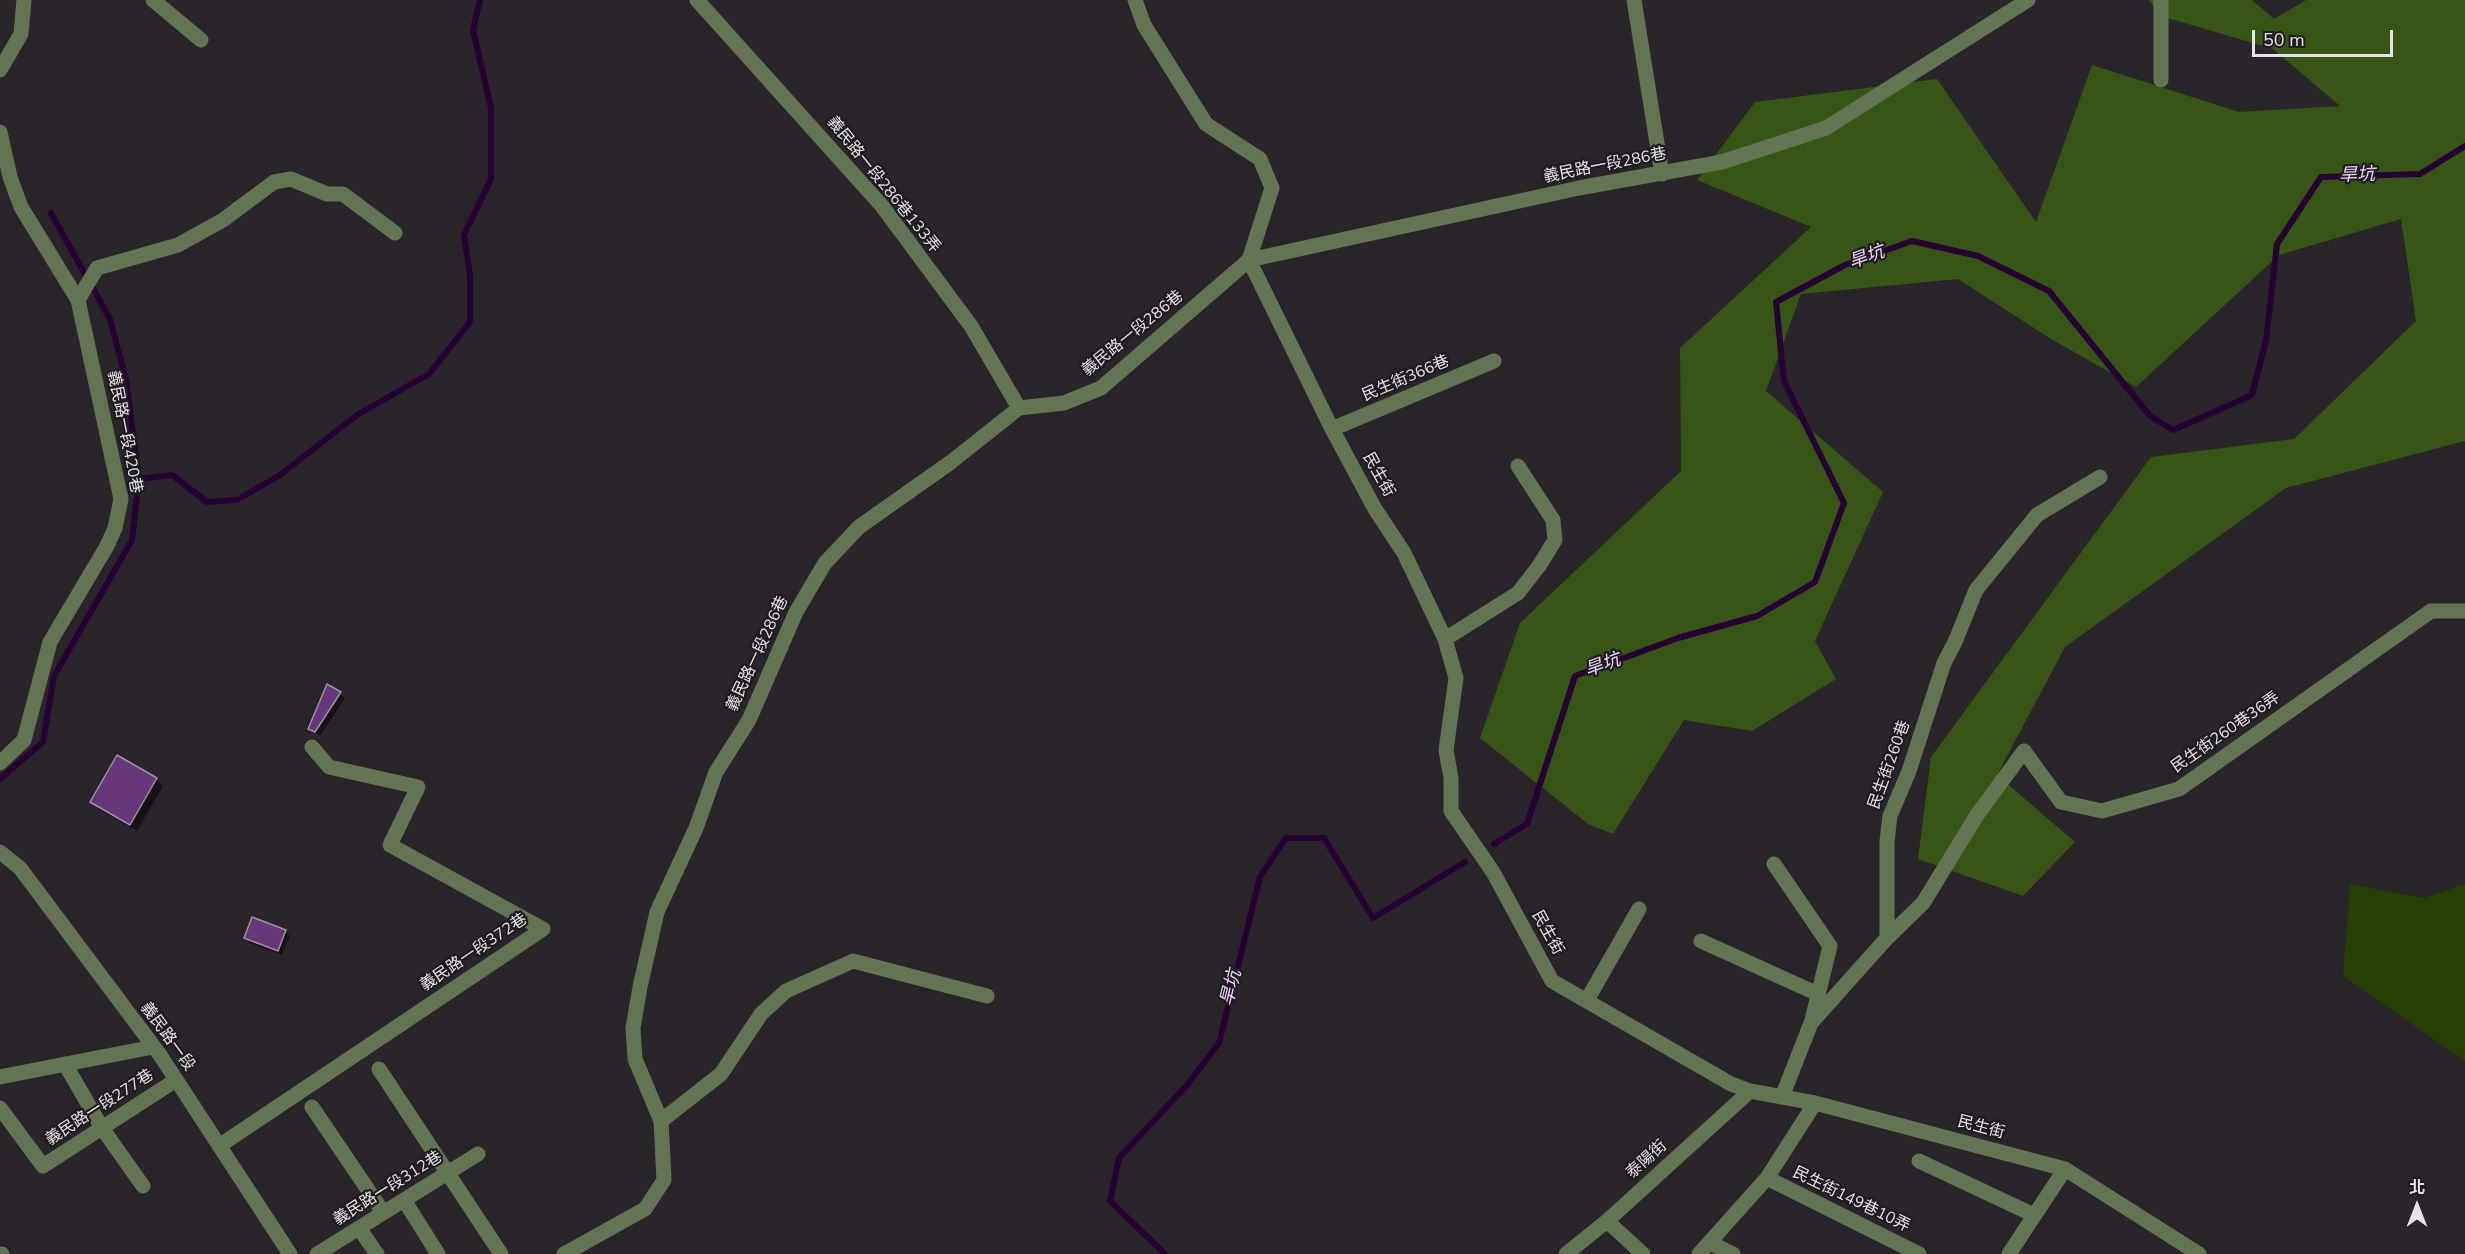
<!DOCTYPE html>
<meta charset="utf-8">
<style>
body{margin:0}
#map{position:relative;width:2465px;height:1254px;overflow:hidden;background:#29252b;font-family:"Nunito Sans","Noto Sans TC",sans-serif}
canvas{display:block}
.north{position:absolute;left:2387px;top:1176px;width:60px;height:60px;-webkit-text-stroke:4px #1f1b21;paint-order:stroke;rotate:0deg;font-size:16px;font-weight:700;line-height:24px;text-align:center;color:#e5e3e7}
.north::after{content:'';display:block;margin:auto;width:21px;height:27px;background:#e5e3e7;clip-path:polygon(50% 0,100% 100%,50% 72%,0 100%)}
.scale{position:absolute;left:2252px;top:30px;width:141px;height:27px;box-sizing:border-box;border:3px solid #e5e3e7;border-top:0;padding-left:8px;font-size:18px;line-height:21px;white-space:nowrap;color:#e5e3e7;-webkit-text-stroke:4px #1f1b21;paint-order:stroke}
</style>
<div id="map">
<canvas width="2465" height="1254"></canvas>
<div class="north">北</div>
<div class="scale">50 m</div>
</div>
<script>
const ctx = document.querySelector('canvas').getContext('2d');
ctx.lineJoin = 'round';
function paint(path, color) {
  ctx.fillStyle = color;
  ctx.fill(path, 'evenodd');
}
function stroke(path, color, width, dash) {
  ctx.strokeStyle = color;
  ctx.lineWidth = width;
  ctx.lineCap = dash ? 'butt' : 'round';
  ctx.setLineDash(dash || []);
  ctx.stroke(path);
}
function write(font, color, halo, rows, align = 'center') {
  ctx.font = font + ' "Nunito Sans","Noto Sans TC",sans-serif';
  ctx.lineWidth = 4.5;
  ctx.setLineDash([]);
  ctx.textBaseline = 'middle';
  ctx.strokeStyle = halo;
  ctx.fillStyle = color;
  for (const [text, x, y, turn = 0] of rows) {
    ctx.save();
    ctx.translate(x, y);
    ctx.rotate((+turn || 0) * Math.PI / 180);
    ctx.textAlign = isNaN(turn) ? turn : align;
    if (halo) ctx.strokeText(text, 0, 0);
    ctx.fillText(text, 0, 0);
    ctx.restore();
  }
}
const green = new Path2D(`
 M2350 884 2424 898 2465 884V1061L2343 976Z`);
const forest = new Path2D(`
 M2149 0H2252L2274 19 2306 0H2465V441L2286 488 2065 647 1997 775 2075 842 2023 896 1918 859 1931 757 2151 457 2294 439 2416 321 2401 219 2279 255 2136 387 2051 339 1958 279 1801 294 1766 391 1883 492 1815 641 1836 679 1752 731 1684 720 1613 834 1588 824 1480 738 1520 623 1681 471 1680 348 1811 227 1697 180 1755 102 1937 79 2036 222 2092 65 2239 112 2340 106 2273 49 2161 16Z`);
const shadow = new Path2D(`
 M328 686 345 698 320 736 310 728Z
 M156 779 163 786 137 831 99 809 92 802Z
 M285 931 290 936 282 955 250 943 246 938Z`);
const stream = new Path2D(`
 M51 213 110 319 126 380 139 479
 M0 779 43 742 54 676 132 540 139 479 172 475 207 502 237 500 280 475 357 415 429 374 470 322V275L464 235 491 179V108L473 30 480 0
 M1494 844 1527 824 1575 676 1678 638 1757 616 1815 582 1844 503 1784 381 1776 302 1845 265 1912 241 1978 256 2049 291 2150 416 2173 430 2252 395 2266 340 2277 244 2321 177 2420 174 2465 146
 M1165 1254 1110 1201 1119 1158 1187 1085 1219 1043 1260 877 1286 838H1324L1373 918 1465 862`);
const building = new Path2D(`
 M327 684 341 692 315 732 308 729Z
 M117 755 157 778 130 825 90 802Z
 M252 917 286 930 278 951 244 938Z`);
const minor = new Path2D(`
 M153 0 201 40
 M697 0 882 206 971 326 1019 408
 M1135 0 1144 25 1206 124 1260 159 1272 188 1249 260 1332 429 1375 509 1404 553 1445 639 1456 678 1446 750 1451 778V811L1493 872 1552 981 1731 1084 1750 1091 1815 1103 2065 1169 2199 1254
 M1634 0 1662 174
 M2161 0V80
 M0 70 21 34 24 0
 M0 132 10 177 21 207 78 300 121 499 115 528 107 546 50 642 24 740 0 763
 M78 300 97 268 178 245 223 220 274 182 291 179 327 194H343L395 233
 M1332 429 1494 361
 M1445 639 1518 593 1539 566 1555 540 1553 520 1518 466
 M0 852 20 868 160 1055 290 1254
 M1774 864 1830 946 1812 1020
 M1887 938 1923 903 1977 815 2024 751 2061 802 2102 811 2179 789 2431 611H2465
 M1701 941 1818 994
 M1587 1000 1639 909
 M65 1064 102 1128 143 1186
 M379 1069 501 1254
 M0 1077 153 1047
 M1782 1097 1811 1023 1887 938V841L1890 816 1909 771 1944 663 1955 642 1976 590 2037 515 2100 477
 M312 1107 383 1212
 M0 1108 43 1166 176 1080
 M661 1121 721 1074 761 1014 786 991 853 961 987 996
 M219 1146 543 929 390 845 418 787 329 767 312 747
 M1919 1161 2034 1215
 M1767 1178 1919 1254
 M404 1200 438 1254
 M1607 1221 1643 1254
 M359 1228 377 1254
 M1710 1243 1733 1254
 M0 1254H2
 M317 1254 478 1154
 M564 1254 645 1209 664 1180 661 1121 635 1059 633 1028 640 987 657 912 696 828 716 772 749 720 796 612 825 563 859 527 951 462 1019 408 1064 403 1101 388 1249 260 1579 188 1722 162 1826 128 2028 0
 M1566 1254 1607 1221 1750 1091
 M1699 1254 1767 1178 1815 1103
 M2009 1254 2065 1169`);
const streetNames = [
 ["義民路一段286巷",1605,166,-11],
 ["義民路一段286巷133弄",883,185,51],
 ["義民路一段286巷",1133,334,-39],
 ["民生街366巷",1406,379,-23],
 ["義民路一段420巷",124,432,79],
 ["民生街",1378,475,61],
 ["義民路一段286巷",758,654,-65],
 ["民生街260巷36弄",2226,733,-35],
 ["民生街260巷",1890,765,-70],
 ["民生街",1547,933,61],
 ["義民路一段372巷",474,953,-34],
 ["義民路一段",167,1037,54],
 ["義民路一段277巷",100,1108,-33],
 ["民生街",1981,1128,15],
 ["泰陽街",1647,1160,-42],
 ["義民路一段312巷",388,1189,-32],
 ["民生街149巷10弄",1851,1200,26]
];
const waterNames = [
 ["旱坑",2357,176,-2],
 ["旱坑",1867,258,-20],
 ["旱坑",1603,666,-20],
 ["旱坑",1232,988,-76]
];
paint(green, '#254000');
paint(forest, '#375514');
paint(shadow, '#0007');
stroke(stream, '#270235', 6);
paint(building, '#67367d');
stroke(building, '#99949c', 1.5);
stroke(minor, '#627452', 15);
write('16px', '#e5e3e7', '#1f1b21', streetNames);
write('italic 18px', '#edd3fb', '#1f1b21', waterNames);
</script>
